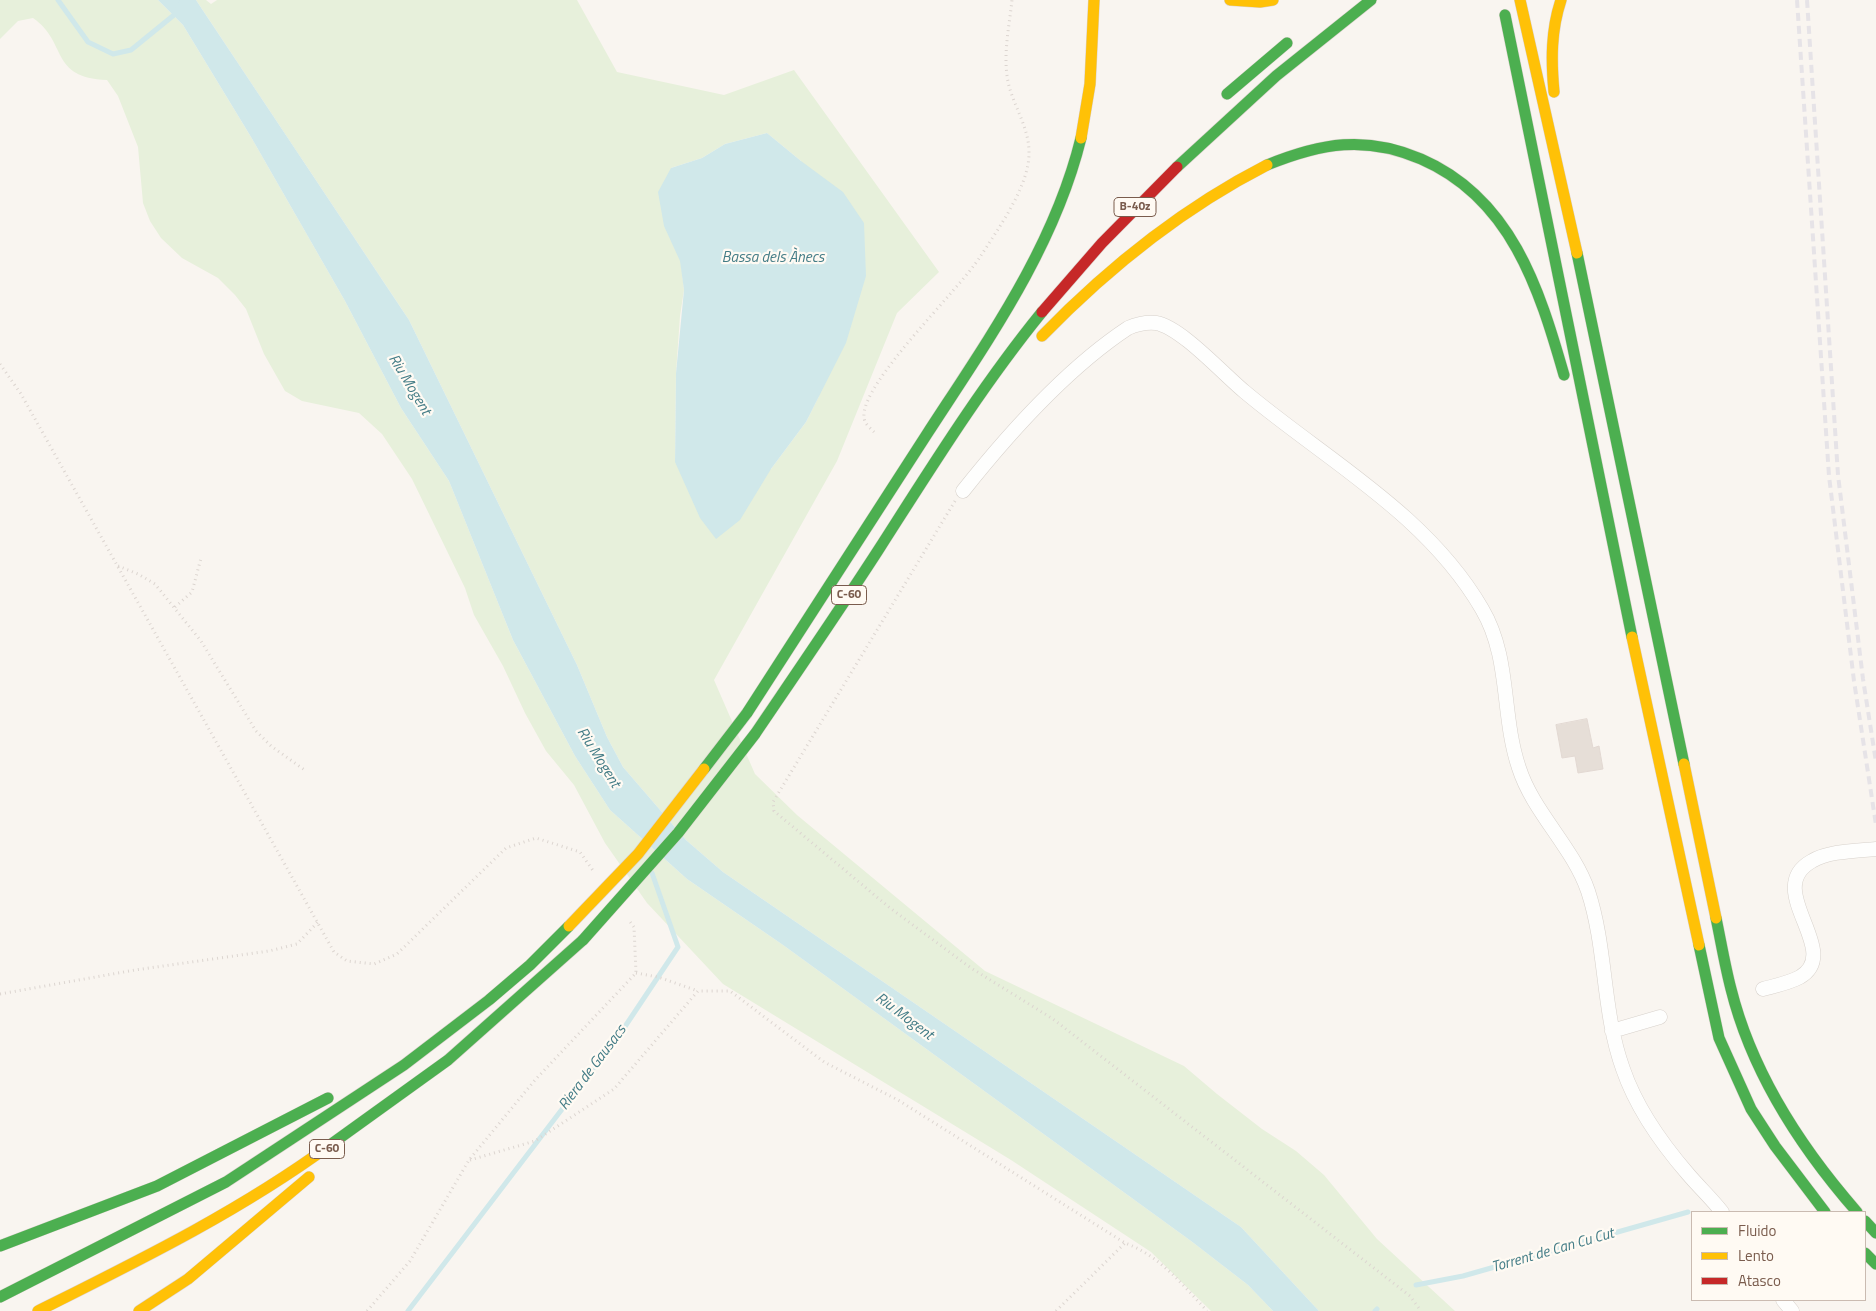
<!DOCTYPE html>
<meta charset="utf-8">
<style>
body{margin:0}
#map{position:relative;width:1876px;height:1311px;overflow:hidden;background:#f9f5f0;font-family:"Titillium Web",sans-serif}
canvas{display:block}
.legend{position:absolute;left:1691px;top:1211px;width:175px;height:90px;box-sizing:border-box;background:#fffaf3;border:1px solid #cabbb1;margin:0;padding:6px 9px;list-style:none;font-size:15px;color:#7a5c4d}
.legend li{display:flex;align-items:center;gap:10px;height:25px}
.legend b{width:25px;border:1px solid #cabbb1}
</style>
<div id="map">
<canvas width="1876" height="1311"></canvas>
<ul class="legend">
<li><b style="height:6px;background:#4caf50"></b>Fluido</li>
<li><b style="height:6px;background:#ffc107"></b>Lento</li>
<li><b style="height:6px;background:#c62828"></b>Atasco</li>
</ul>
</div>
<script>
const ctx = document.querySelector('canvas').getContext('2d');
ctx.lineJoin = 'round';
function paint(path, color) {
  ctx.fillStyle = color;
  ctx.fill(path, 'evenodd');
}
function stroke(path, color, width, dash) {
  ctx.strokeStyle = color;
  ctx.lineWidth = width;
  ctx.lineCap = dash ? 'butt' : 'round';
  ctx.setLineDash(dash || []);
  ctx.stroke(path);
}
function write(font, color, halo, rows, align = 'center') {
  ctx.font = font + ' "Titillium Web",sans-serif';
  ctx.lineWidth = 4.5;
  ctx.setLineDash([]);
  ctx.textBaseline = 'middle';
  ctx.strokeStyle = halo;
  ctx.fillStyle = color;
  for (const [text, x, y, turn = 0] of rows) {
    ctx.save();
    ctx.translate(x, y);
    ctx.rotate((+turn || 0) * Math.PI / 180);
    ctx.textAlign = isNaN(turn) ? turn : align;
    if (halo) ctx.strokeText(text, 0, 0);
    ctx.fillText(text, 0, 0);
    ctx.restore();
  }
}
const green = new Path2D(`
 M0 0H158L183 25 251 137 345 301 401 408 449 481 513 640 575 756 610 810 687 879 783 945 1191 1241 1248 1285 1273 1311H1211L1151 1252 1011 1160 723 984 647 903 605 843 574 785 546 751 525 713 503 666 474 615 465 588 412 479 382 434 359 413 302 401 285 391 264 354 246 309 235 295 218 278 182 258 161 238 150 221 143 203 138 147 118 96 107 80C49 78 68 42 33 18L18 21 0 39Z
 M196 0H206L211 4 217 0H577L617 72 724 95 794 70 939 272 897 313 837 461 714 680 755 774 797 815 985 971 1184 1066 1217 1094 1262 1129 1296 1151 1324 1175 1377 1239 1455 1311H1319L1241 1227 723 872 686 840 623 767 607 737 577 665 409 320ZM767 133 801 161 819 396 806 422 771 469 675 462 676 373 680 316 684 290 671 168 702 158 725 144Z`);
const water = new Path2D(`
 M158 0H196L409 320 577 665 607 737 623 767 686 840 723 872 1241 1227 1319 1311H1273L1248 1285 1191 1241 783 945 687 879 610 810 575 756 513 640 449 481 401 408 345 301 251 137 183 25Z
 M767 133 801 161 843 192 864 223 866 276 846 343 806 422 771 469 740 520 716 539 700 518 675 462 676 373 684 290 680 261 664 226 658 192 671 168 702 158 725 144Z`);
const stream = new Path2D(`
 M58 0 88 42 113 54 131 50 174 15 183 0
 M1416 1285 1463 1276 1688 1212
 M408 1311 624 1028 678 947 652 873
 M1375 1311 1377 1309`);
const building = new Path2D(`
 M1587 719 1593 748 1599 746 1603 769 1578 773 1575 756 1562 758 1556 725Z`);
const path = new Path2D(`
 M0 364 21 394 334 952 347 961 374 964 397 954 506 848 536 838 580 852 594 872
 M874 432C870 428 864 423 864 417 861 383 959 290 980 257 998 229 1030 185 1029 152 1029 129 1015 108 1009 86 1002 58 1009 29 1012 0
 M955 501 773 802 774 811 890 908 971 968 1053 1019 1410 1296 1421 1311
 M118 566 138 574 155 584 201 641 256 731 271 746 306 771
 M175 607 192 592 201 558
 M636 973 658 977 698 991
 M0 994 135 970 269 951 297 944 318 922
 M470 1160 535 1141 614 1089 698 991H730L824 1062 898 1100 1125 1243C1160 1256 1182 1284 1207 1311
 M367 1311 410 1261 469 1160 535 1080 636 973 634 927 628 919
 M1056 1311 1125 1243`);
const street = new Path2D(`
 M963 491C1009 433 1066 369 1128 328 1137 324 1146 322 1156 323 1181 327 1224 375 1245 392 1326 460 1427 514 1482 609 1511 658 1501 715 1519 768 1533 812 1573 847 1588 891 1607 949 1602 1011 1623 1069 1636 1107 1662 1144 1688 1174 1699 1187 1712 1199 1722 1212
 M1763 989C1774 986 1789 983 1800 977 1844 951 1761 889 1812 861 1829 851 1856 851 1876 849
 M1612 1031 1660 1017
 M1783 1300 1792 1311`);
const fast = new Path2D(`
 M1505 15 1632 637
 M1227 94 1287 43
 M1267 165C1321 143 1366 135 1421 159 1511 198 1539 288 1564 375
 M1177 167 1276 76 1371 0
 M1577 253 1684 764
 M747 713C807 620 867 527 927 434 988 340 1054 248 1081 138
 M755 734C797 672 839 611 879 549 931 468 981 387 1042 312
 M1716 918C1721 942 1725 966 1731 989 1752 1073 1801 1148 1857 1212
 M1699 945 1719 1038 1751 1109 1775 1146 1825 1212
 M330 1145 448 1060 583 940
 M1865 1221 1876 1233
 M0 1246 157 1186 328 1098
 M1865 1253 1876 1264
 M0 1297 226 1182 404 1065 489 1000 530 965 569 926`);
const slow = new Path2D(`
 M1230 0 1260 2 1273 0
 M1520 0 1577 253
 M1554 92C1551 60 1551 30 1561 0
 M1081 138 1090 84 1094 0
 M1042 336C1109 267 1181 209 1267 165
 M1632 637 1699 945
 M1684 764 1716 918
 M38 1311C138 1261 240 1211 330 1145
 M139 1311 188 1279 309 1177`);
const jam = new Path2D(`
 M1042 312 1102 243 1177 167`);
const rail = new Path2D(`
 M1797 0 1829 476 1854 681 1876 825
 M1807 0 1838 475 1863 679 1876 762`);
const fastBridge = new Path2D(`
 M704 769 747 713
 M583 940 678 833 755 734`);
const slowBridge = new Path2D(`
 M569 926 638 854 704 769`);
const shields = [
 [1135,207,42],
 [849,595,35],
 [327,1149,35]
];
const shieldNames = [
 ["B-40z",1135,207],
 ["C-60",849,595],
 ["C-60",327,1149]
];
const waterNames = [
 ["Bassa dels Ànecs",773,258],
 ["Riu Mogent",409,385,59],
 ["Riu Mogent",598,758,58],
 ["Riu Mogent",904,1017,37],
 ["Riera de Gausacs",593,1068,-53],
 ["Torrent de Can Cu Cut",1553,1251,-16]
];
paint(green, '#e7f0db');
paint(water, '#d0e8ea');
stroke(stream, '#d0e8ea', 5);
paint(building, '#e6ded7');
stroke(building, '#e2d8d2', 1);
stroke(street, '#d7d1cb', 15);
stroke(fast, '#dad1cc', 12);
stroke(slow, '#dad1cc', 12);
stroke(jam, '#dad1cc', 12);
stroke(path, '#dcd5d0', 3, [1, 4]);
stroke(street, '#fefefd', 14);
stroke(fast, '#4caf50', 11);
stroke(slow, '#ffc107', 11);
stroke(jam, '#c62828', 11);
stroke(rail, '#e6e3e7', 4, [8, 5]);
stroke(fastBridge, '#dad1cc', 12, []);
stroke(slowBridge, '#dad1cc', 12, []);
stroke(fastBridge, '#4caf50', 11);
stroke(slowBridge, '#ffc107', 11);
for (const [x, y, w] of shields) {
  const box = new Path2D();
  box.roundRect(x - w / 2, y - 9.5, w, 19, 4);
  ctx.fillStyle = '#fffaf3';
  ctx.fill(box);
  stroke(box, '#7a5c4d', 1);
}
write('bold 12px', '#7a5c4d', null, shieldNames);
write('italic 15px', '#437c86', '#fffaf3', waterNames);
</script>
